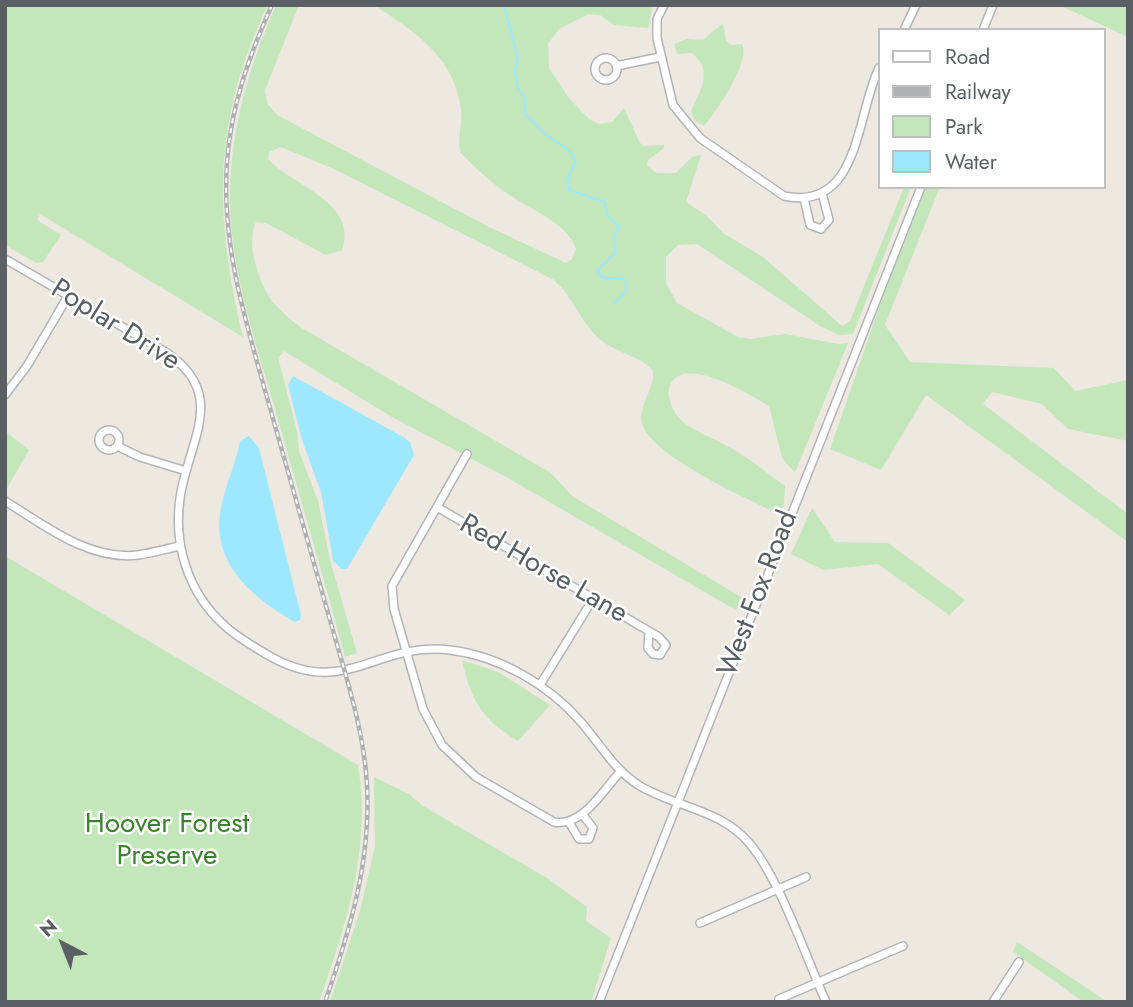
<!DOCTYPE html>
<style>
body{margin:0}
#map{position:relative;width:1133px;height:1007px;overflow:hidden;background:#ede8e0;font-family:Jost,sans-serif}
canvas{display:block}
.frame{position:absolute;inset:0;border:7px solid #595f62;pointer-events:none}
.legend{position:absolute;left:878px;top:28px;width:228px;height:161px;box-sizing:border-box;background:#fff;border:2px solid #bdbfc0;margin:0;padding:9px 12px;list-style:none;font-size:21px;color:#595f62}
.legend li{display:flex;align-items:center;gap:14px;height:35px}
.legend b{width:35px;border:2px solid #bdbfc0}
.north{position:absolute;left:28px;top:909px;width:70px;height:70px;-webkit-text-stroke:5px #fff;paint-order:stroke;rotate:318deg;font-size:19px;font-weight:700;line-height:28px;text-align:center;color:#595f62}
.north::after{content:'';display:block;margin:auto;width:24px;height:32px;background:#595f62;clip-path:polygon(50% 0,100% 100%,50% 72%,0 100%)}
</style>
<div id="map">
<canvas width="1133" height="1007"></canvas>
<div class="frame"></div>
<ul class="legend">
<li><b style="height:9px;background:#fff"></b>Road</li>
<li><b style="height:9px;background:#b0b1b2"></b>Railway</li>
<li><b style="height:19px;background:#c4e6bb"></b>Park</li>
<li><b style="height:19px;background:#9ee8ff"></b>Water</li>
</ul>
<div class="north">N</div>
</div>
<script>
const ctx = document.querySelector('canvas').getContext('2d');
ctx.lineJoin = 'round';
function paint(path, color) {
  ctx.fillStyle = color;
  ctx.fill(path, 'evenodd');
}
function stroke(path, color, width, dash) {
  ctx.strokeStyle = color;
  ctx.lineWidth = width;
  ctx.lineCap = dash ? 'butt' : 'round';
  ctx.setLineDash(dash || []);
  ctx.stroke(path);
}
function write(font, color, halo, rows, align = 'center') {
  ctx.font = font + ' Jost,sans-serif';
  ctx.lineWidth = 5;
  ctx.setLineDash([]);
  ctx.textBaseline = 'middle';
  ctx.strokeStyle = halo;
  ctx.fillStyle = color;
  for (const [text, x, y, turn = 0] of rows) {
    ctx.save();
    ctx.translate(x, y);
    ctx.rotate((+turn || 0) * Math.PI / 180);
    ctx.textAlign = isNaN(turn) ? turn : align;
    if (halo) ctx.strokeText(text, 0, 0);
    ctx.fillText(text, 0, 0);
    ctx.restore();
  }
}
const green = new Path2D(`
 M5 5H268C212 120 214 215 243 337L40 214 37 220 61 235 43 262 36 263 5 245Z
 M276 5H299L265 90 267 103 277 115 487 226 566 263 572 259 576 249C567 222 529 209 508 194 491 182 475 168 461 153 456 139 463 125 461 110 455 57 415 32 374 5H653L648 28 614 25 600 15 589 14 559 29 548 44 549 68 568 97 589 119 599 124 612 122 624 108 640 143 644 146 664 145V148L648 160 647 166 657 173H676L692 157 701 155 686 202 707 216 723 233 763 257 842 326 850 321 904 187H911L853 334 839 335 820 326 697 244 678 245 666 257V283L677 303 738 337 750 339 785 334 838 344 848 343 795 473 782 458 769 406C751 395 678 350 669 389 667 398 673 412 680 419 692 431 712 437 727 446 748 457 766 472 785 486L784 504 779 514C748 499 650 456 642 423 638 405 655 389 653 371 638 354 614 353 597 337 580 320 572 296 554 280L334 169 281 147 269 152 268 159C293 186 359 203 342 250L326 255 266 223 256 222C245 242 259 283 272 301 280 311 290 319 300 327L551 473 572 496 741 597 745 603 743 608 738 610 727 605 508 478 392 417 284 351 278 358 297 431 299 451 318 501 330 560 357 653 345 657C322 571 297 487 273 402 253 333 228 261 230 189 232 123 250 65 276 5Z
 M1059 5H1128V37Z
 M723 23 726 41 731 45 742 44C751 61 716 112 704 126L694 120 691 112C699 92 715 71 692 53L677 54 674 44 687 39 703 40Z
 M921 187H940L885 325 910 362 1054 368 1075 391 1128 380V441L1068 429 1042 404 992 392 983 404 1128 514V542L926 395 881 470 830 449Z
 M5 431 29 450 6 490 5 489Z
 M812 508 835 542 888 543 965 600 949 615 878 564 823 570 791 554Z
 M5 556 358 765C372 846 346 926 319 1002H5Z
 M462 660 498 672 550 705 518 741C481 719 471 700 462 660Z
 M374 777 409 794 423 806 547 878 587 907 586 921 611 938 591 1002H330L360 911 375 846Z
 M1017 942 1108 1002H1084L1013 952Z`);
const water = new Path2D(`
 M293 376 405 438 410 442 414 455 347 569H341L333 560 321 492 302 440 288 385Z
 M249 436 259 448 301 615 300 620 295 622C255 599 213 566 220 514 223 489 236 465 240 441Z`);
const stream = new Path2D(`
 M504 5 518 59 515 71 518 89 524 97 525 114 545 134 571 152 575 162 567 181 569 190 605 202 607 216 619 226 614 237 616 252 597 271 603 278H620L626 282V291L615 303`);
const minor = new Path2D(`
 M664 5 657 19V38L673 105 700 138 784 196C860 212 856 115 879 68
 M904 30 916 5
 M983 30 993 5
 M595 69a11 11 0 1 1 22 0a11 11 0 1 1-22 0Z
 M616 66 660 57
 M804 198 810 225 821 229 829 220 822 193
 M5 259 164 351C227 392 192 435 181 492 172 542 187 592 225 626 237 637 251 645 266 654 345 701 374 641 450 650 499 656 548 684 581 722 600 744 615 771 640 786 677 808 721 809 750 844 780 880 806 957 826 1002
 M5 395 27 366 68 296
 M99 440a10 10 0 1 1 20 0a10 10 0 1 1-20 0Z
 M117 446 140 457 186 471
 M467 454 392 586 394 609 423 709 442 745 476 777 554 822C583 827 603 790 621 771
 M5 501C44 525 89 561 138 555 152 553 166 549 180 546
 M437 507 659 637 666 645 660 655 653 654 648 648 649 632
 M540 685 593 599
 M569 822 579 839H589L593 828 582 814
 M700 923 806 877
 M779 999 903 946
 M599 1002 921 187
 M993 1002 1019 962`);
const rail = new Path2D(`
 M272 5C249 56 231 106 227 162 221 245 246 322 268 401 289 474 309 547 330 620 345 674 364 729 367 785 371 862 350 930 325 1002`);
const streetNames = [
 ["Poplar Drive",115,326,32],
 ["Red Horse Lane",543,570,30],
 ["West Fox Road",759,594,-69]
];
const parkNames = [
 ["Hoover Forest",167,825],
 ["Preserve",167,857]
];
paint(green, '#c4e6bb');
paint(water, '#9ee8ff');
stroke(stream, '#9ee8ff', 2);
stroke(minor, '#b1b5b9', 10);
stroke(minor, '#fff', 7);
stroke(rail, '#b0b1b2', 4.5);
stroke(rail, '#fff', 2, [5]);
write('28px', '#595f62', '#fff', streetNames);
write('28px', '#3d832f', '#fff', parkNames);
</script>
